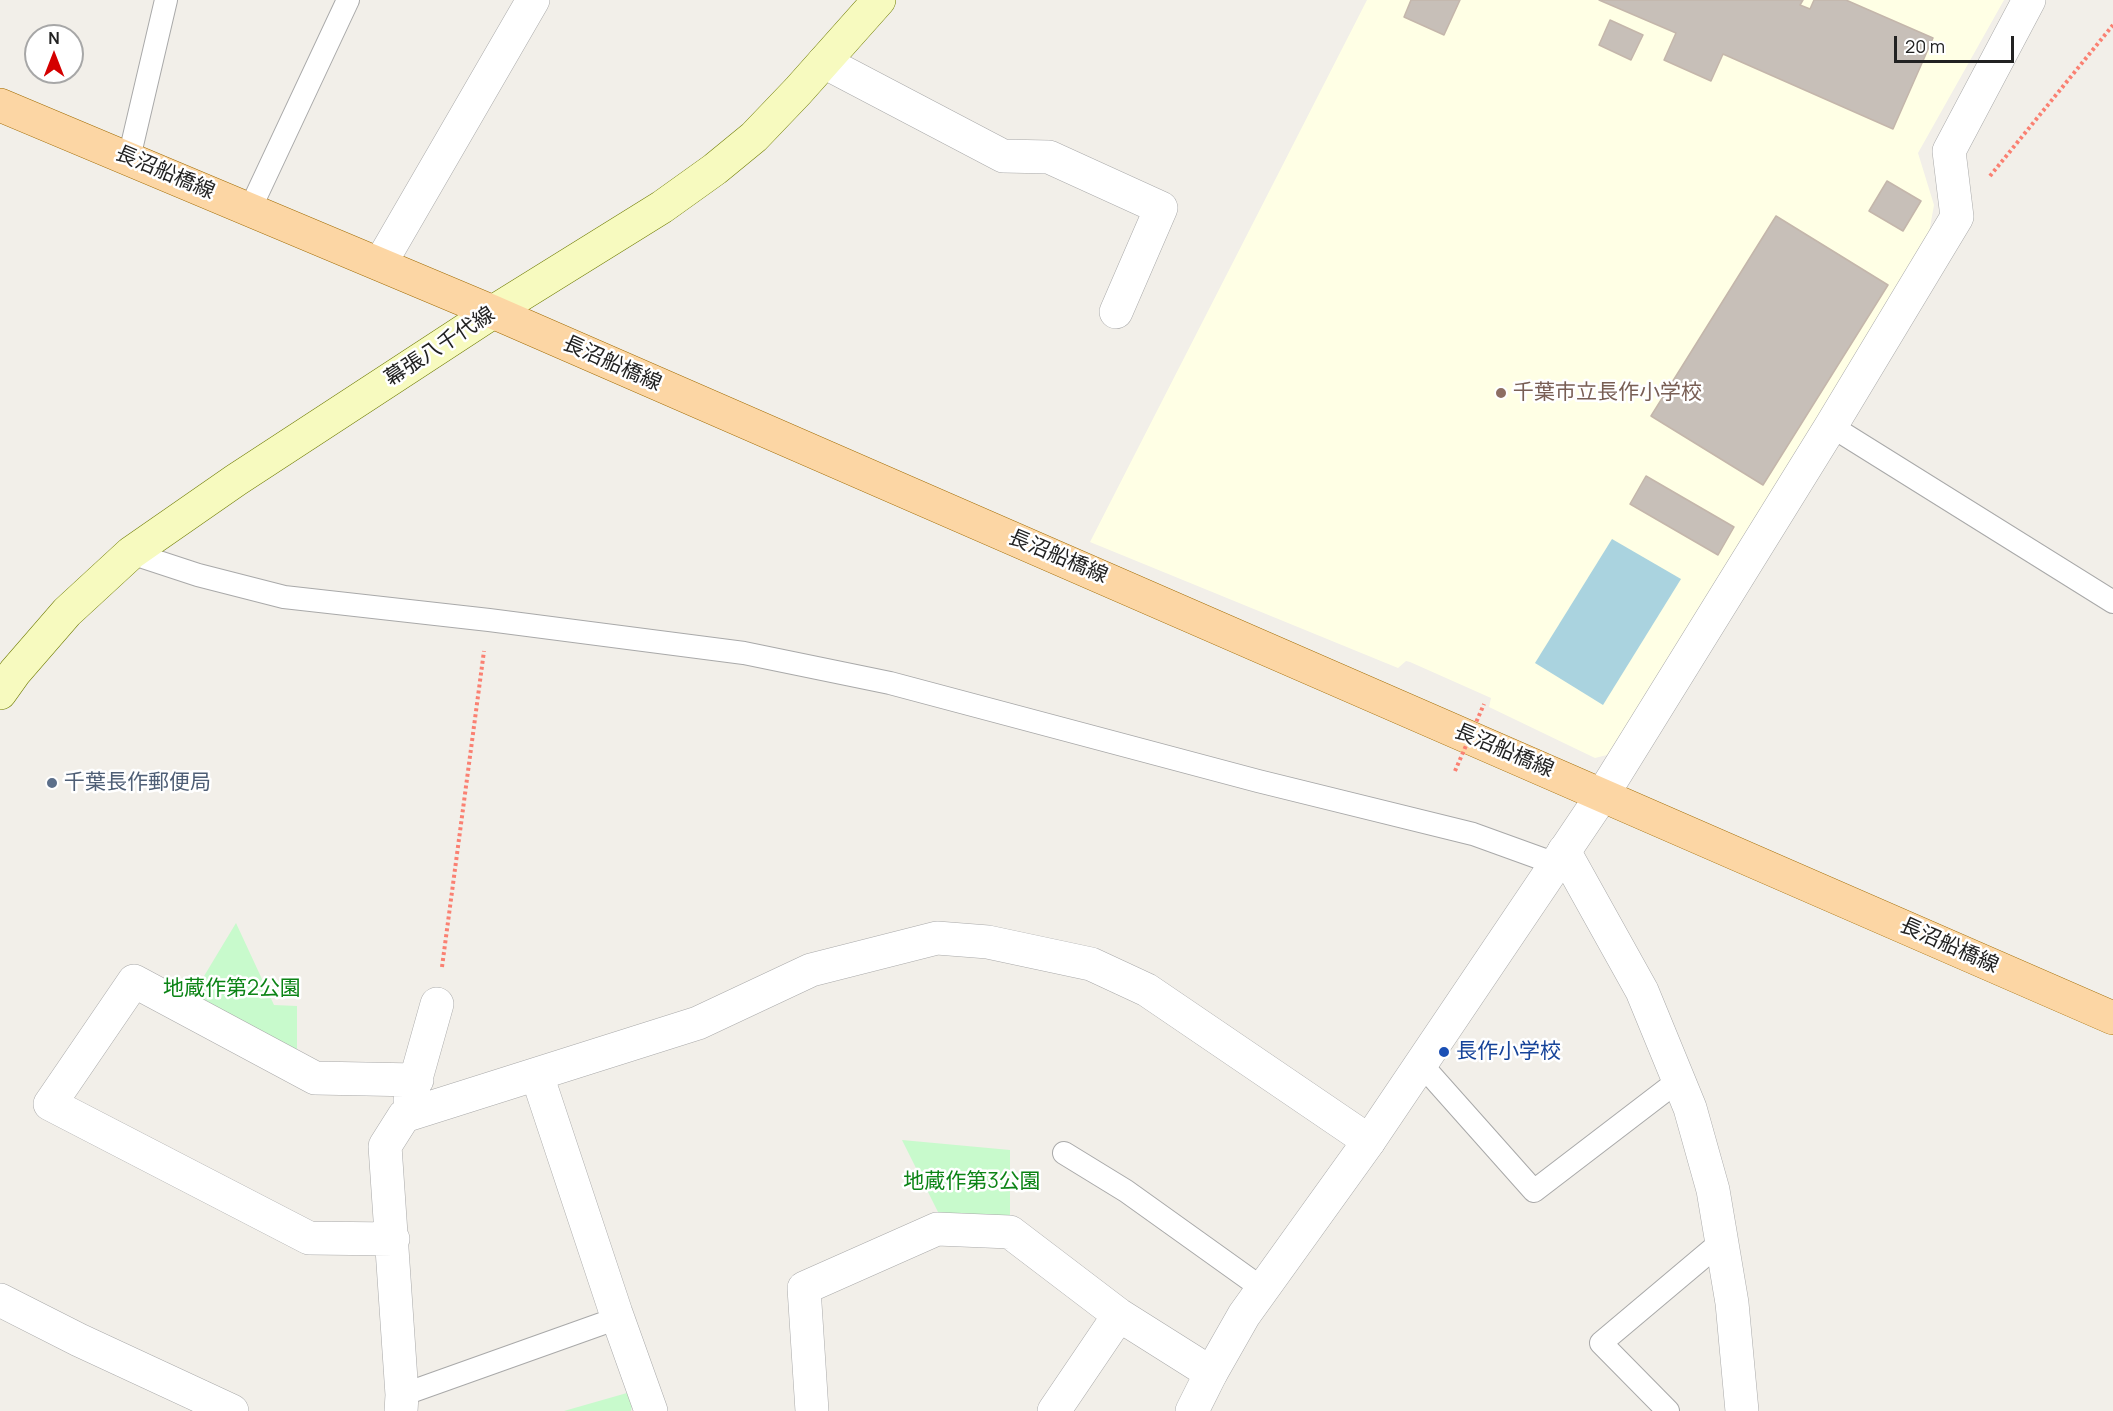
<!DOCTYPE html>
<meta charset="utf-8">
<style>
body{margin:0}
#map{position:relative;width:2113px;height:1411px;overflow:hidden;background:#f2efe9;font-family:Manrope,sans-serif}
canvas{display:block}
.north{position:absolute;left:24px;top:24px;width:60px;height:60px;box-sizing:border-box;background:#fff;border:2px solid #a7a7a7;border-radius:50%;rotate:0deg;font-size:16px;font-weight:700;line-height:24px;text-align:center;color:#222}
.north::after{content:'';display:block;margin:auto;width:21px;height:27px;background:#d40000;clip-path:polygon(50% 0,100% 100%,50% 72%,0 100%)}
.scale{position:absolute;left:1894px;top:36px;width:120px;height:27px;box-sizing:border-box;border:3px solid #222;border-top:0;padding-left:8px;font-size:18px;line-height:21px;white-space:nowrap;color:#222;-webkit-text-stroke:4px #fff;paint-order:stroke}
</style>
<div id="map">
<canvas width="2113" height="1411"></canvas>
<div class="north">N</div>
<div class="scale">20 m</div>
</div>
<script>
const ctx = document.querySelector('canvas').getContext('2d');
ctx.lineJoin = 'round';
function paint(path, color) {
  ctx.fillStyle = color;
  ctx.fill(path, 'evenodd');
}
function stroke(path, color, width, dash) {
  ctx.strokeStyle = color;
  ctx.lineWidth = width;
  ctx.lineCap = dash ? 'butt' : 'round';
  ctx.setLineDash(dash || []);
  ctx.stroke(path);
}
function write(font, color, halo, rows, align = 'center') {
  ctx.font = font + ' Manrope,"Noto Sans JP",sans-serif';
  ctx.lineWidth = 5;
  ctx.setLineDash([]);
  ctx.textBaseline = 'middle';
  ctx.strokeStyle = halo;
  ctx.fillStyle = color;
  for (const [text, x, y, turn = 0] of rows) {
    ctx.save();
    ctx.translate(x, y);
    ctx.rotate((+turn || 0) * Math.PI / 180);
    ctx.textAlign = isNaN(turn) ? turn : align;
    if (halo) ctx.strokeText(text, 0, 0);
    ctx.fillText(text, 0, 0);
    ctx.restore();
  }
}
const education = new Path2D(`
 M1367 0H2004L1918 153 1934 205 1927 244 1611 754 1595 758 1489 707 1491 698 1410 662 1406 661 1398 668 1090 542Z`);
const park = new Path2D(`
 M236 923 274 1005 297 1006V1060L189 1001Z
 M902 1140 1010 1150V1218L940 1216Z
 M634 1391 631 1411H564Z`);
const water = new Path2D(`
 M1612 539 1681 579 1603 705 1535 663Z`);
const building = new Path2D(`
 M1411 0H1460L1444 35 1404 17Z
 M1599 0H1803L1800 5 1810 9 1814 0H1846L1933 38 1893 129 1723 54 1711 81 1664 60 1676 33Z
 M1610 20 1643 35 1631 60 1599 45Z
 M1887 181 1921 201 1903 231 1869 211Z
 M1776 216 1888 285 1763 485 1651 416Z
 M1646 476 1734 527 1718 555 1630 504Z`);
const path = new Path2D(`
 M1990 176 2113 25
 M442 967 484 651`);
const service = new Path2D(`
 M129 158 166 0
 M250 209 348 0
 M1831 426 2113 602
 M131 553 198 575 284 597 489 620 744 653 890 683 1258 781 1473 834 1556 864
 M1421 1064 1534 1191 1679 1080
 M1064 1153 1126 1191 1263 1289
 M402 1395 618 1318
 M1668 1411 1601 1343 1721 1242`);
const minor = new Path2D(`
 M824 62 1003 156 1049 157 1161 208 1116 312
 M380 264 533 0
 M1603 794 1831 426 1957 217 1949 151 2029 0
 M1564 851 1642 991 1690 1108 1713 1190 1732 1303 1742 1411
 M537 1075 616 1313 651 1411
 M410 1100 437 1004
 M393 1239 309 1238 50 1104 134 981 315 1078 417 1080
 M0 1300 79 1340 232 1411
 M401 1411 402 1395 385 1146 404 1116 698 1023 811 970 937 938 988 942 1091 964 1147 990 1369 1141
 M812 1411 804 1288 937 1229 1010 1232 1119 1315 1211 1373
 M1054 1411 1119 1315`);
const tertiary = new Path2D(`
 M1192 1411 1211 1373 1244 1315 1369 1141 1603 794`);
const secondary = new Path2D(`
 M0 693 15 672 67 612 131 553 236 480 493 312 662 207 715 169 754 137 798 91 879 0`);
const primary = new Path2D(`
 M0 105 493 312 2113 1018`);
const pathBridge = new Path2D(`
 M1455 771 1484 704`);
const markers = [
 [1501,393,6,"#8d6e63"],
 [52,783,6,"#5c6f8a"],
 [1444,1052,6,"#1a4fb4"]
];
const streetNames = [
 ["長沼船橋線",165,173,23],
 ["幕張八千代線",440,347,-33],
 ["長沼船橋線",612,364,24],
 ["長沼船橋線",1058,557,23],
 ["長沼船橋線",1504,751,23],
 ["長沼船橋線",1949,946,24]
];
const educationNames = [
 ["千葉市立長作小学校",1513,393]
];
const serviceNames = [
 ["千葉長作郵便局",64,783]
];
const parkNames = [
 ["地蔵作第2公園",232,989],
 ["地蔵作第3公園",972,1182]
];
const transitNames = [
 ["長作小学校",1456,1052]
];
paint(education, '#ffffe5');
paint(park, '#c8facc');
paint(water, '#aad3df');
paint(building, '#c7bfb8');
stroke(building, '#c4b6ab', 1.5);
stroke(service, '#a9a9a9', 24);
stroke(minor, '#a9a9a9', 34);
stroke(tertiary, '#a9a9a9', 34);
stroke(secondary, '#707d05', 34);
stroke(primary, '#a06b00', 34);
stroke(path, '#fa8072', 4, [3, 3]);
stroke(service, '#fff', 22);
stroke(minor, '#fff', 33);
stroke(tertiary, '#fff', 33);
stroke(secondary, '#f7fabf', 33);
stroke(primary, '#fcd6a4', 33);
stroke(pathBridge, '#fa8072', 4, [3, 3]);
for (const [x, y, r, color] of markers) {
  const dot = new Path2D();
  dot.arc(x, y, r, 0, 2 * Math.PI);
  ctx.fillStyle = color;
  ctx.fill(dot);
  stroke(dot, '#fff', 2);
}
write('21px', '#222', '#fff', streetNames);
write('21px', '#785e54', '#fff', educationNames, 'left');
write('21px', '#4e5e75', '#fff', serviceNames, 'left');
write('21px', '#0c8416', '#fff', parkNames);
write('21px', '#164399', '#fff', transitNames, 'left');
</script>
